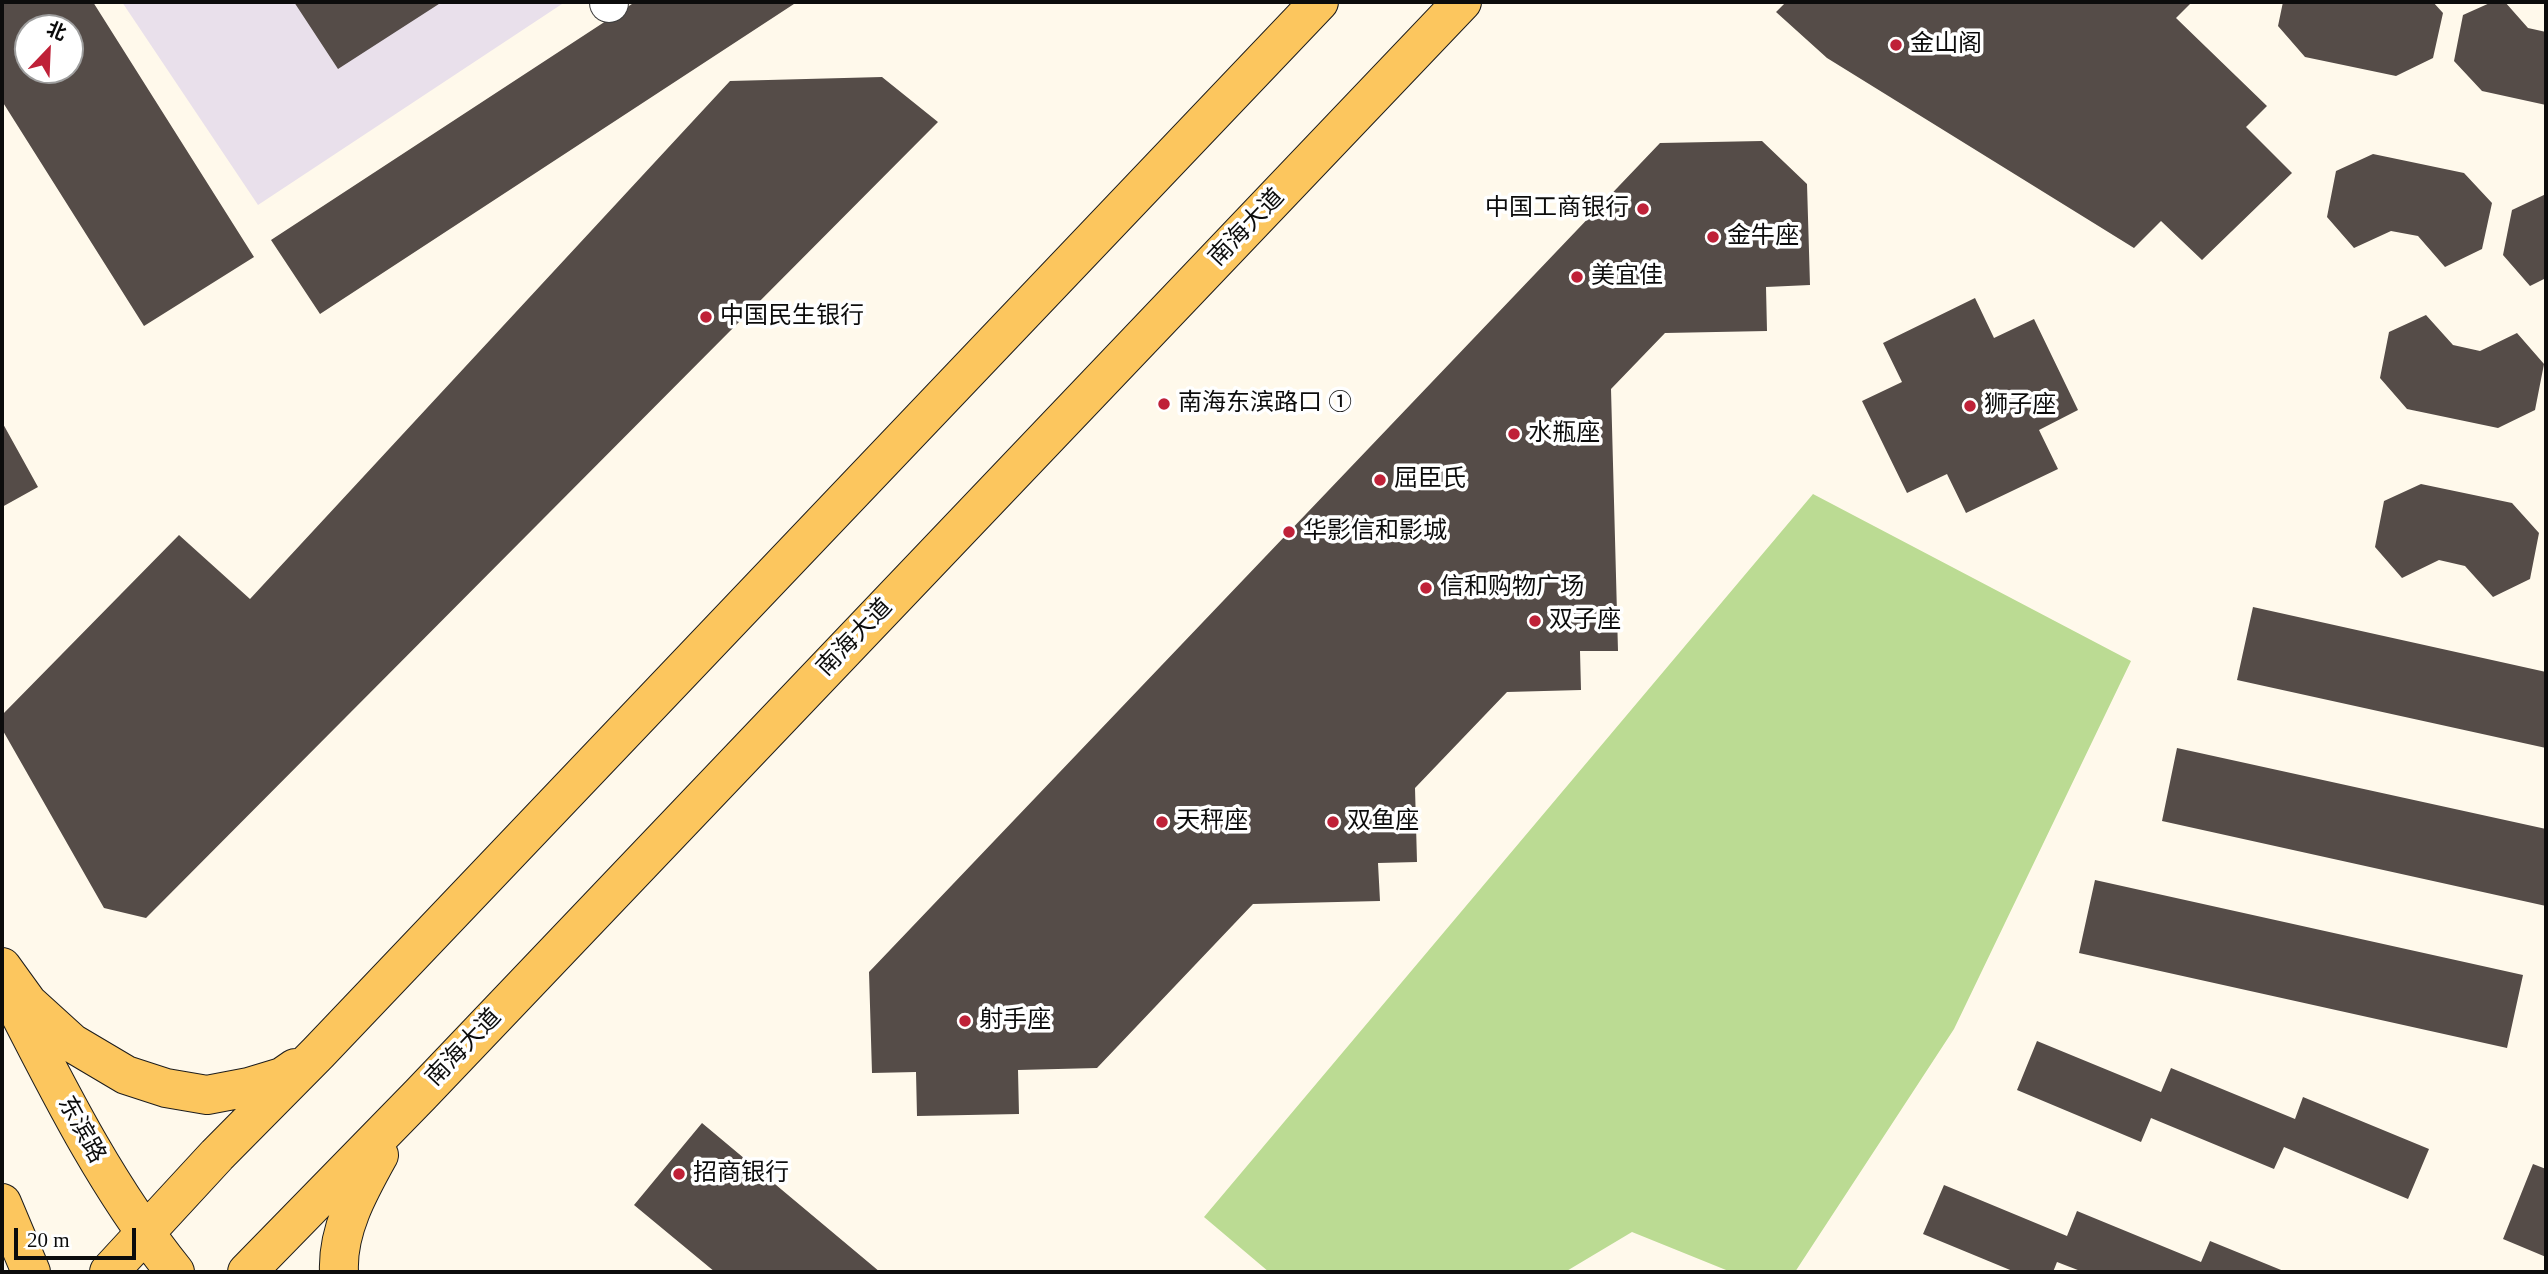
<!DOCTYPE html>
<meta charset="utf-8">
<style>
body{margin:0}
#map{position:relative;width:2548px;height:1274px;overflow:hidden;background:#fff9eb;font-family:"Times New Roman","Noto Sans SC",serif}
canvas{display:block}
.frame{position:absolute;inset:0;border:4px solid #0c0c0c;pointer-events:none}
.north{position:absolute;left:14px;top:14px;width:70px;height:70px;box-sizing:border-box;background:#fff;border:2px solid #9e9e9e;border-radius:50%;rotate:23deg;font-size:19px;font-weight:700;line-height:28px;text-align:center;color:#0c0c0c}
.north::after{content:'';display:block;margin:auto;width:24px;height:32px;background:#bf2138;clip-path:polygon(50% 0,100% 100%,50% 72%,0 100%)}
.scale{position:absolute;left:14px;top:1228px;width:122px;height:32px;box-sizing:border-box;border:4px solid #0c0c0c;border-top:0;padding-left:9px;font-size:21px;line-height:24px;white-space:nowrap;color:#0c0c0c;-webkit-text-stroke:5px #fff;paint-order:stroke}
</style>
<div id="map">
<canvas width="2548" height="1274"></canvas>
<div class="frame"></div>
<div class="north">北</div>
<div class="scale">20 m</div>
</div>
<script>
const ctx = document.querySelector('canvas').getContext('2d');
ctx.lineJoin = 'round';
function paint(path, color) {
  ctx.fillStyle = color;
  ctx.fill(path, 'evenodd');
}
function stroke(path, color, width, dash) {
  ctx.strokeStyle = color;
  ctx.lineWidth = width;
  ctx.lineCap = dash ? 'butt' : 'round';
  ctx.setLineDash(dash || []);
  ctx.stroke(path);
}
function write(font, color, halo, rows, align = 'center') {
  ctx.font = font + ' "Times New Roman","Noto Sans SC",serif';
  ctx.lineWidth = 7;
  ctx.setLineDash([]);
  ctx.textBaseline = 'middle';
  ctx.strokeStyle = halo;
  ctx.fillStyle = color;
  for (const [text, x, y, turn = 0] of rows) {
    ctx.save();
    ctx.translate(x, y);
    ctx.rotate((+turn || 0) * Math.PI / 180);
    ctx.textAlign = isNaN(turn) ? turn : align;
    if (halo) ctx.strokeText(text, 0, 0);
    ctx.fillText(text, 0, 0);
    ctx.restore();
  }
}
const industrial = new Path2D(`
 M122 2H565L258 205Z`);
const forest = new Path2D(`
 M1813 494 2131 661 1954 1029 1795 1272H1731L1632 1232 1565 1272H1269L1204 1217Z`);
const building = new Path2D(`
 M2 2H93L254 257 144 326 2 101ZM28 28H70V70H28Z
 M294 2H442L338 69Z
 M635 2H797L320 314 271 240Z
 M1786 2H2192L2176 18 2267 106 2246 127 2292 173 2202 260 2161 221 2134 248 1827 58 1776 12Z
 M2283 2H2433L2443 13 2433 58 2396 76 2305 57 2278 26Z
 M2492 2H2505L2528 28 2546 32V105L2482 91 2454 61 2463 15Z
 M882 77 938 122 146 918 104 908 2 729V715L179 535 250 599 730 81Z
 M1762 141 1807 184 1810 285 1766 287 1767 331 1665 333 1611 389 1618 651H1580L1581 690 1507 692 1415 788 1417 862 1378 863 1380 901 1253 904 1097 1068 1018 1070 1019 1114 917 1116 916 1072 872 1073 869 972 1660 143Z
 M2373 154 2464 173 2492 203 2482 249 2445 267 2418 236 2391 231 2354 248 2327 217 2336 171Z
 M2546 194V278L2530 286 2503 255 2512 210Z
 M1975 298 1994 338 2034 319 2078 410 2039 430 2058 469 1966 513 1947 474 1907 493 1862 401 1902 382 1883 343Z
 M2426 315 2453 345 2480 351 2517 333 2544 364 2535 410 2498 428 2407 409 2380 378 2389 332Z
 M2 422 38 487 2 507Z
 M2421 484 2512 503 2539 533 2530 579 2493 597 2465 566 2439 560 2402 578 2375 547 2384 501Z
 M2253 607 2546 672V748L2237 680Z
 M2177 748 2546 829V906L2162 821Z
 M2095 880 2523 975 2507 1048 2079 953Z
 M2037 1041 2161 1092 2171 1068 2295 1119 2303 1097 2429 1149 2408 1199 2284 1147 2274 1169 2151 1118 2141 1142 2017 1090Z
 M702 1123 880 1272H715L634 1205Z
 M2533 1164 2546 1169V1257L2503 1239Z
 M1944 1185 2067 1236 2077 1211 2201 1262 2210 1241 2286 1272H2083L2057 1262 2053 1272H2015L1923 1234Z`);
const minor = new Path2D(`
 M609 2V3`);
const primary = new Path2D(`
 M2 967 28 1003 72 1043 126 1075 166 1088 207 1095 249 1087 282 1077 295 1068
 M13 1001C61 1095 108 1189 175 1272
 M2 1203 31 1272
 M109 1272 217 1155 318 1053 1319 2
 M247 1272 420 1095 1462 2
 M339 1272C337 1230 359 1191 379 1155`);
const markers = [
 [1896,45,7,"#bf2138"],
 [1643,209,7,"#bf2138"],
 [1713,237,7,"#bf2138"],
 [1577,277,7,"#bf2138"],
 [706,317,7,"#bf2138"],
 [1164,404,7,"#bf2138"],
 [1970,406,7,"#bf2138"],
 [1514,434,7,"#bf2138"],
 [1380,480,7,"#bf2138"],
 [1289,532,7,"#bf2138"],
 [1426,588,7,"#bf2138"],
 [1535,621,7,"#bf2138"],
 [1162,822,7,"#bf2138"],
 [1333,822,7,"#bf2138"],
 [965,1021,7,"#bf2138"],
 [679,1174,7,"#bf2138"]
];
const poiNames = [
 ["金山阁",1910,45],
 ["中国工商银行",1629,209,"right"],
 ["金牛座",1727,237],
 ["美宜佳",1591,277],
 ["中国民生银行",720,317],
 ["南海东滨路口 ①",1178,404],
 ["狮子座",1984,406],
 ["水瓶座",1528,434],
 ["屈臣氏",1394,480],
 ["华影信和影城",1303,532],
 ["信和购物广场",1440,588],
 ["双子座",1549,621],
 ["天秤座",1176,822],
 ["双鱼座",1347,822],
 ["射手座",979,1021],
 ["招商银行",693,1174]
];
const streetNames = [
 ["南海大道",1247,228,-46],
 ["南海大道",855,638,-46],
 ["南海大道",464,1048,-46],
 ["东滨路",81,1130,61]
];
paint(industrial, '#e9e0eb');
paint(forest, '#bbdb93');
paint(building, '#554c48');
stroke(minor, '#3f3f3f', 40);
stroke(primary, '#1d1d1d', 40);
stroke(minor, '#fff', 38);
stroke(primary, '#fcc65e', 38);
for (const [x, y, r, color] of markers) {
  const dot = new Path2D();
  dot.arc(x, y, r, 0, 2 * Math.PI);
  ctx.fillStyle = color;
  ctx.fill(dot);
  stroke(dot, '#fff', 2.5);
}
write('24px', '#0c0c0c', '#fff', poiNames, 'left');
write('24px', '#0c0c0c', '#fff', streetNames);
</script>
